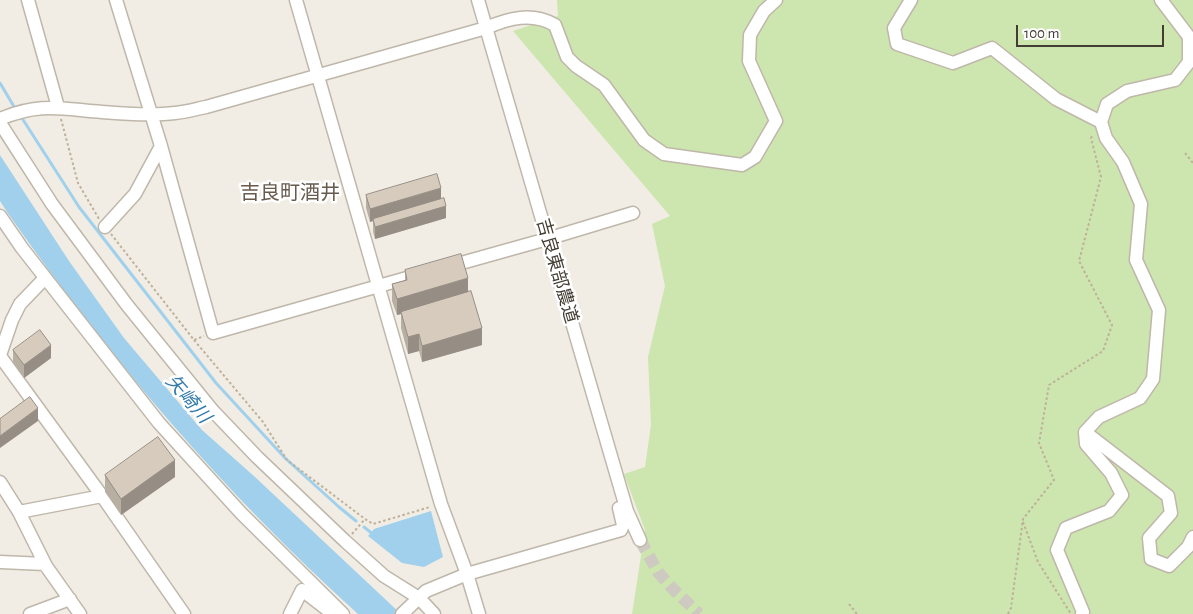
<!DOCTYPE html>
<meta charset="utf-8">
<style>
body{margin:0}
#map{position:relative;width:1193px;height:614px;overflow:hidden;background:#f1ede4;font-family:"Alegreya Sans",sans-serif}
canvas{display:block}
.scale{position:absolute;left:1016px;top:25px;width:148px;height:22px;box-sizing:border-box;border:2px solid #433d34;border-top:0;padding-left:6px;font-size:15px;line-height:18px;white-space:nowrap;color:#433d34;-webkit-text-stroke:4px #fff;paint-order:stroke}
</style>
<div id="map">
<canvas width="1193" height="614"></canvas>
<div class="scale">100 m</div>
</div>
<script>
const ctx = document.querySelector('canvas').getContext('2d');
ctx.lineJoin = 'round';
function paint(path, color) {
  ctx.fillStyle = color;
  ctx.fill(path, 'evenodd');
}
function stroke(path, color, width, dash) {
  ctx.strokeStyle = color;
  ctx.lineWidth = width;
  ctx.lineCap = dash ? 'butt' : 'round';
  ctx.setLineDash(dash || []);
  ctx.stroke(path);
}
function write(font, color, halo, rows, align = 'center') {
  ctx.font = font + ' "Alegreya Sans","Noto Sans JP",sans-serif';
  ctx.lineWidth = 5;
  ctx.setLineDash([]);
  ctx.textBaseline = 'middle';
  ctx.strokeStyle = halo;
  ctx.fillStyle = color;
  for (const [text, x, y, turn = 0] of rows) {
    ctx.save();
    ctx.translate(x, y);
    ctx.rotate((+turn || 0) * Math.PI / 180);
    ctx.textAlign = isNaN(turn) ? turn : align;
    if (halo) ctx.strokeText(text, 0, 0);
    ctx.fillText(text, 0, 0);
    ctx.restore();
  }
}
const green = new Path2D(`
 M557 0H1193V614H632L645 530 624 474 645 467 651 425 648 357 665 286 652 224 670 216 513 31 558 16Z`);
const water = new Path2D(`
 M0 155 69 261 124 338 202 430 255 477 401 614H358C225 494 109 358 7 212L0 201Z
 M431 511 443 557 424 567 402 563 368 536 374 529Z`);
const stream = new Path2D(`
 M0 83 16 110
 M20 115 79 207 216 383 285 458 339 507 356 521
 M364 527 374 535`);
const minorTunnel = new Path2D(`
 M640 540 658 572 672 588 699 614`);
const path = new Path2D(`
 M61 119 78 183 99 219
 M1185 153 1193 163
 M111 234 194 340 204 336
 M194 340 263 422 287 460 365 519 373 524 430 507
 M1023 522 1038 562 1071 614
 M352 534 365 519
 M849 604 857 614
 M1008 614 1011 608 1023 519 1054 480 1039 443 1049 385 1103 351 1112 325 1079 261 1101 177 1091 138 1093 135`);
const minor = new Path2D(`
 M28 0 58 107
 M296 0 441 504 467 574 479 614
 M478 0 627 511 640 540
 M911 0 894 28 897 44 953 63 992 48 1056 99 1101 122
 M1161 0 1189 37V62L1175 80 1127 91 1107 104 1101 122 1106 138 1123 162 1141 204 1136 260 1159 310 1153 379 1140 398 1099 417 1085 432 1168 496 1171 513 1149 538 1151 559 1169 566 1188 547 1193 537
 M0 119C40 102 61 109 102 112 126 114 152 116 175 113 186 112 196 109 206 107L486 28C509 18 532 12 555 25L567 57 576 66 604 85 644 140 664 154 742 165 755 157 776 121 749 61 750 35 764 11 776 0
 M0 123 52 204 127 305 213 411 257 457 345 541 384 576 419 598 434 614
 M161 146 213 333 421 274
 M0 216 22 248 159 423 241 513 343 614
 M105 227 135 194 161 146 116 0
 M447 267 547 239 633 213
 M0 355 12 320 20 304 45 278
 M0 356 102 496 184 614
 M0 482 19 512 46 566 80 614
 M19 512 102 496
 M0 562 45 564
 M30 614 70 599
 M290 614 302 590 333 614
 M402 614 426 591 467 574 621 530 623 525 619 508
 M1082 614 1083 612 1057 550 1066 528 1109 511 1122 495 1111 473 1086 444 1085 432`);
const wall = new Path2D(`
 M366 195 441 199 446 218 375 239 373 232V221L370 222 366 208Z
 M405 270 468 292 482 345 422 362 419 351 408 354 401 328V314L397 315 392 301V284L405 280Z
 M13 350 51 358 24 378 13 362Z
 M105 475 175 477 121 515 105 492Z`);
const shadedWall = new Path2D(`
 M441 188V201L373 219V221L370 222V209Z
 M446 206V218L375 239V227Z
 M468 278V295L401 312V314L397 315V299Z
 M482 328V345L422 362V346Z
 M419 334V351L408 354V337Z
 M51 345V358L24 378V365Z
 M38 408V421L0 448V436Z
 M175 460V477L121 515V499Z`);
const building = new Path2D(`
 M437 174 441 188 370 209 366 195Z
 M444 198 446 206 375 227 373 219Z
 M461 254 468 278 397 299 392 284 407 280 405 270Z
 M471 291 482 328 422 346 419 334 408 337 401 312Z
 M40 330 51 345 24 365 13 350Z
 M30 397 38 408 0 436V419Z
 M158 437 175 460 121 499 105 475Z`);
const streetNames = [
 ["吉良東部農道",557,271,74]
];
const waterNames = [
 ["矢崎川",188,399,49]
];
const quarterNames = [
 ["吉良町酒井",290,193]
];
paint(green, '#cde5ae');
paint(water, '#a1d0ed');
stroke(stream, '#a1d0ed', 3);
stroke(minorTunnel, '#cecac1', 12, [12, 6]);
stroke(minor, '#bfb7aa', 15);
stroke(path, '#beb099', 2, [2.5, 2.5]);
stroke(minor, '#fff', 12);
paint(wall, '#b8afa3');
paint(shadedWall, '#968e84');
paint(building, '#d6cbbd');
stroke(building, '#968e84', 1);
write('18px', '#433d34', '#fff', streetNames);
write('italic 19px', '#327bab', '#fff', waterNames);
write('20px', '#665b4c', '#fff', quarterNames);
</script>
